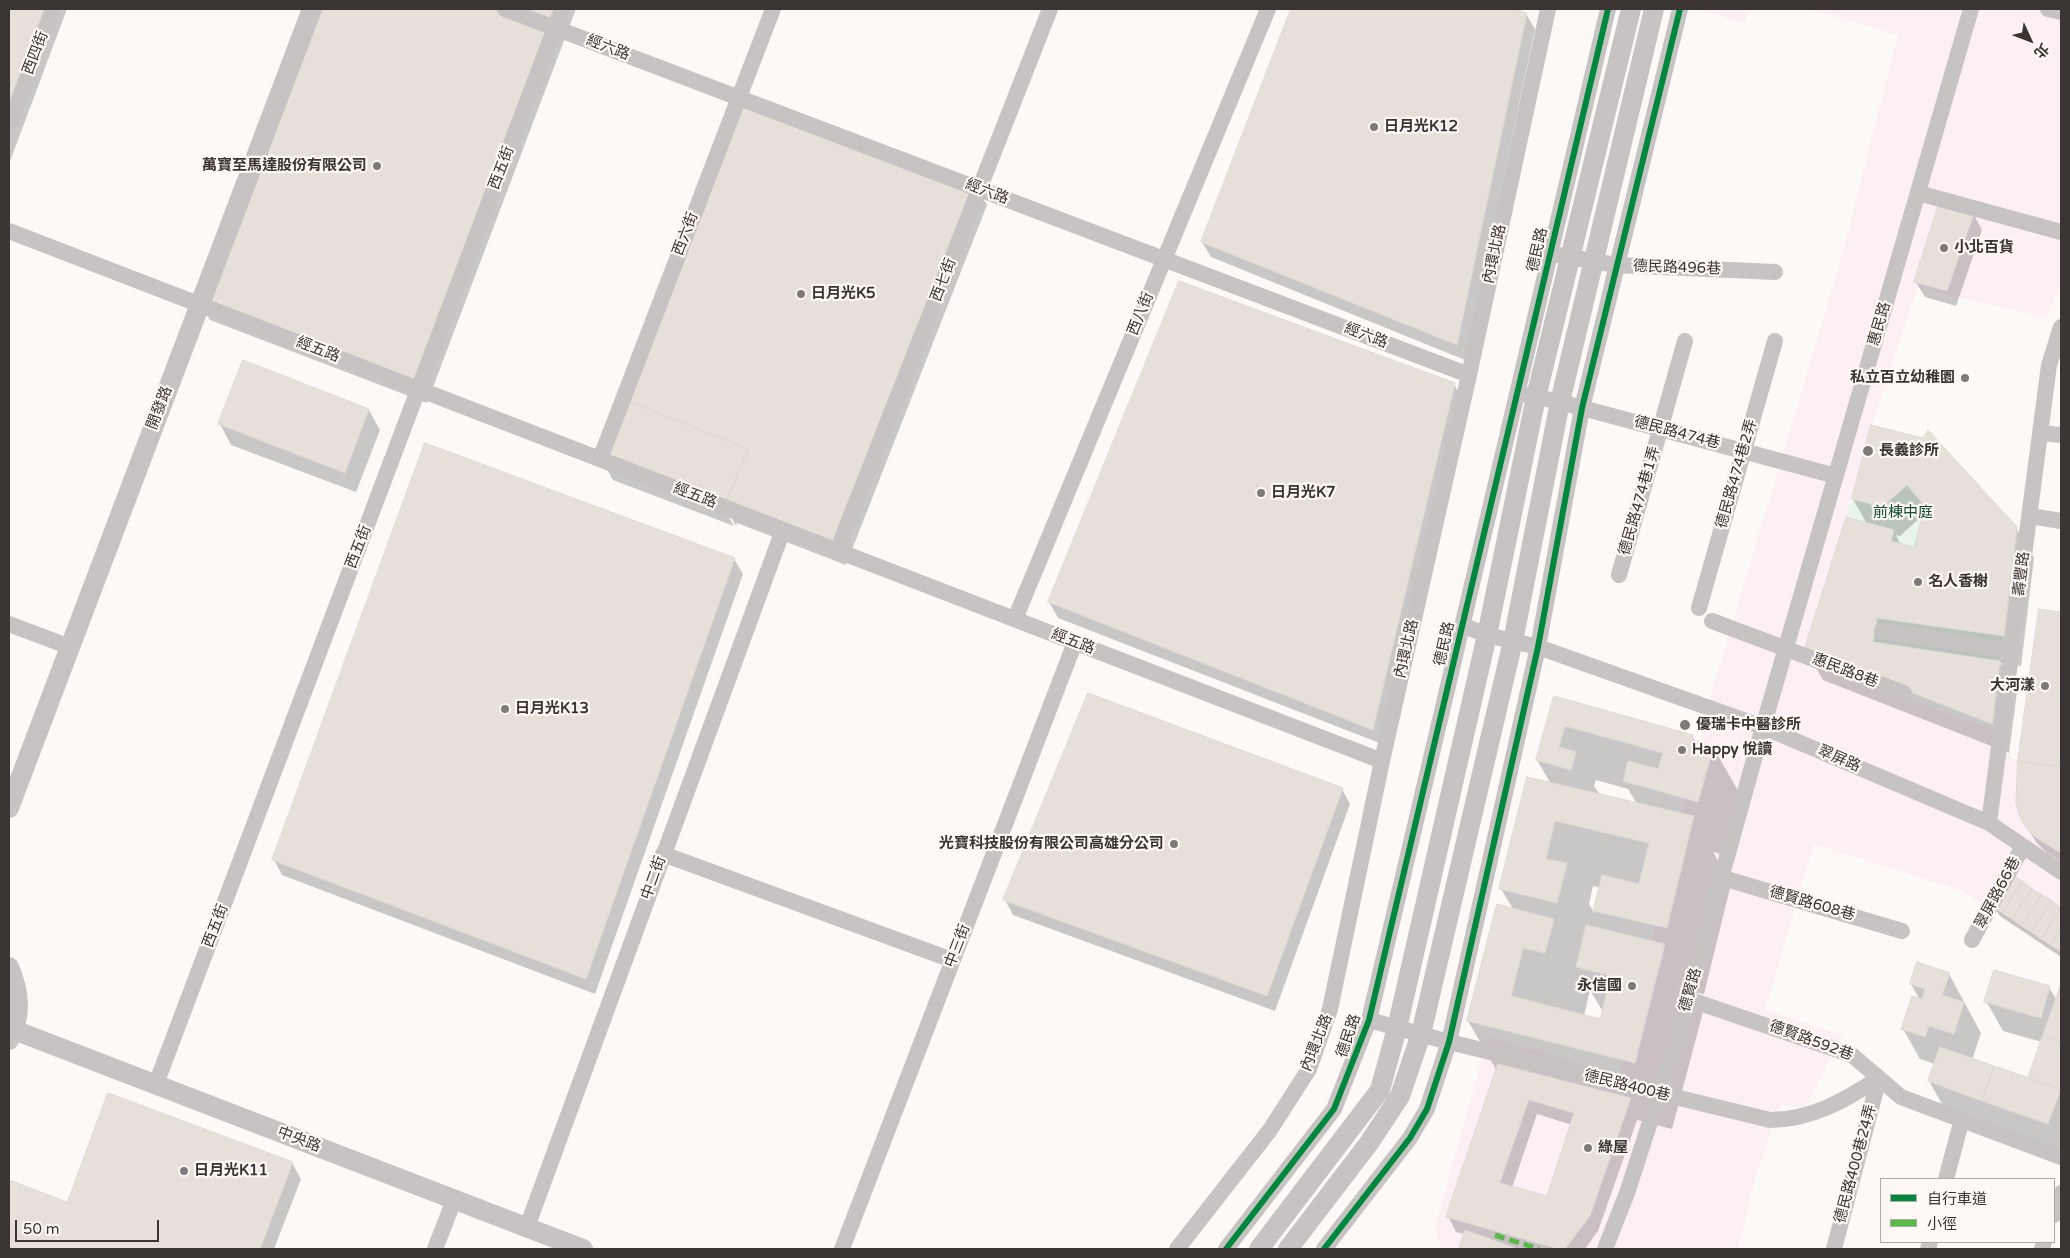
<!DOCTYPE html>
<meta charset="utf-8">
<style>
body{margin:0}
#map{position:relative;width:2070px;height:1258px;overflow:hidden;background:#fcf9f7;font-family:"Varela Round","Noto Sans TC",sans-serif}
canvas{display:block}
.frame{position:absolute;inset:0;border:10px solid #3a3532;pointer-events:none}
.legend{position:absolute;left:1880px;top:1178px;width:175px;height:65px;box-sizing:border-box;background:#fef8f5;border:1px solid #b0aaa7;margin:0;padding:6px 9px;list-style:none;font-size:15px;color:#3a3532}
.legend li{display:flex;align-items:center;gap:10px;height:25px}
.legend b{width:25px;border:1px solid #b0aaa7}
.north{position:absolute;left:2005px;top:15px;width:50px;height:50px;-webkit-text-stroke:4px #fef8f5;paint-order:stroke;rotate:133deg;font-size:14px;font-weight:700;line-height:20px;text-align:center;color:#3a3532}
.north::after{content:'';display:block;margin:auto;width:18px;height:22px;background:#3a3532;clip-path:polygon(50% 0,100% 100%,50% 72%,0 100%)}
.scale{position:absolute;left:15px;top:1220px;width:144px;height:22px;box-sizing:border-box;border:2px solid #3a3532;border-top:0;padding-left:6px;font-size:15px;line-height:18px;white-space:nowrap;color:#3a3532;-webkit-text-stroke:4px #fef8f5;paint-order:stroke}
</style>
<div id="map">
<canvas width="2070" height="1258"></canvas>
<div class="frame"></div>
<ul class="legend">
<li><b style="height:6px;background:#00873e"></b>自行車道</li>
<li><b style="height:6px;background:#58b947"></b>小徑</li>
</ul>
<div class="north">北</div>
<div class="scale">50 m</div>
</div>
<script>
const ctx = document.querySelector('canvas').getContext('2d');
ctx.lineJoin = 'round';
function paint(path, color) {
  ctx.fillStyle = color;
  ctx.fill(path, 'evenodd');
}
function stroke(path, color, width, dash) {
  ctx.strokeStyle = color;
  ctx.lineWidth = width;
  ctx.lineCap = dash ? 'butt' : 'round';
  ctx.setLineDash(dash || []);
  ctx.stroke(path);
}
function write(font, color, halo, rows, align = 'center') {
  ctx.font = font + ' "Varela Round","Noto Sans TC",sans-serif';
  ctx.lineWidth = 4.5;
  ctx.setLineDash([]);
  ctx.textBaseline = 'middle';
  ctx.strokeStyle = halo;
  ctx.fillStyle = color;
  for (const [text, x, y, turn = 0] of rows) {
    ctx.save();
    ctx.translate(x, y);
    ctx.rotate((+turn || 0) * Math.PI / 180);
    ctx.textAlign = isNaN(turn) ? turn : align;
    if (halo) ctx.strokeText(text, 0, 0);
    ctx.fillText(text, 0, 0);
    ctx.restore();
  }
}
const commercial = new Path2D(`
 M1697 9H1750L1744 23Z
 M1810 9H2061V287L2045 317 1917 288 1872 426 1852 499 1801 660 1988 728 2012 759 2061 768V954L1960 890 1814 844 1765 1010 1842 1035 1806 1107 1781 1105 1757 1171 1738 1249H1441L1435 1227 1488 1037 1619 1074 1712 691 1841 259 1898 35Z`);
const green = new Path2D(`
 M1907 485 1925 506 1914 547 1891 541 1894 530 1846 517 1852 499 1882 507Z
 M1877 618 2004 636 2000 661 1873 642Z`);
const shadow = new Path2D(`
 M9 9H67L9 164Z
 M313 9H576L427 403 210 320 201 305Z
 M1293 9H1512L1526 14 1535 29 1465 360 1211 257 1202 242Z
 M978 190 987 205 846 565 737 523 736 526 722 501 720 502 734 526 613 480 601 459Z
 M1974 215 1982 230 1956 306 1925 297 1916 282Z
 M1454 384 1463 400 1382 744 1058 618 1049 602Z
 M369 410 380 430 356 492 231 445 220 424Z
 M1872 426 2016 528 2034 558 2021 666 2000 663 2017 692 2009 753 1823 680 1806 650 1867 524 1853 499ZM1924 514 1915 548 1901 545 1896 535 1900 536Z
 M734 559 743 574 595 994 282 875 274 860Z
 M2040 610 2061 613V862L2046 852 2036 842 2021 817Z
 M1555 698 1692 736 1696 742 1713 747 1744 801 1729 856 1713 852 1731 884 1704 994 1690 991 1703 1012 1672 1129 1637 1120 1598 1231 1585 1249H1460L1465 1234 1456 1232 1448 1216 1497 1071 1468 1021 1513 909 1501 889 1551 784 1537 760ZM1596 780 1628 789 1637 804 1600 795 1594 786ZM1593 886 1600 888 1594 913 1589 904ZM1590 990 1603 1012 1601 1020 1584 1016ZM1537 1114 1572 1125 1548 1197 1512 1188Z
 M1342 789 1350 804 1275 1011 1013 915 1005 900Z
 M2014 877 2061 909V957L2000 916 1994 907Z
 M1949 974 1981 1033 1972 1060 2029 1079 2042 1042 2003 1031 1986 1001 2049 987 2057 1001 2061 988V1151L1946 1111 1929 1081 1935 1064 1920 1059 1903 1029 1920 1000 1911 984Z
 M292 1163 301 1179 274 1249H9V1182L68 1204Z`);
const building = new Path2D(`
 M9 9H53L9 126Z
 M312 9H505L555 28 419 389 200 305Z
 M505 9H562L555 28Z
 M1291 9H1515L1527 13 1457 345 1201 242Z
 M739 98 979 189 837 551 724 507 748 449 623 399Z
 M1939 204 1974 214 1947 291 1914 282Z
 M1179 281 1455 383 1373 730 1048 602Z
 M243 360 369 409 345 473 218 424Z
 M623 399 748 449 724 507 600 459Z
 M1871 425 1923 438 1928 430 2017 527 2004 636 1877 618 1873 642 2000 661 1992 724 1804 650 1846 517 1894 530 1891 541 1914 547 1925 506 1907 485 1882 507 1852 499Z
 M425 443 735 558 586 979 272 860Z
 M2039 609 2061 612V767L2018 761Z
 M1088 693 1343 788 1267 996 1003 900Z
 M1554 696 1693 735 1692 740 1714 746 1698 802 1623 781 1628 761 1658 769 1663 753 1565 726 1559 747 1576 752 1571 770 1536 760Z
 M2018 761 2061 767V853L2035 837 2025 826 2020 817 2016 804Z
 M1527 777 1694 816 1667 928 1593 911 1602 875 1639 884 1649 843 1555 821 1546 859 1567 863 1557 903 1499 889Z
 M2013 875 2023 882 2002 913 1993 906Z
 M2023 882 2032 889 2012 919 2002 913Z
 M2032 889 2042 895 2021 926 2012 919Z
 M2042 895 2052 901 2031 932 2021 926Z
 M2052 901 2061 908 2041 939 2031 932Z
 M1497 904 1554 919 1545 953 1523 948 1511 996 1600 1019 1611 976 1576 967 1586 925 1665 944 1635 1063 1467 1021Z
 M2061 908V929L2050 945 2041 939Z
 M2061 929V950L2060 951 2050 945Z
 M1917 962 1950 973 1942 995 1964 1002 1954 1034 1929 1026 1925 1037 1901 1029 1912 996 1922 999 1925 989 1910 984Z
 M1994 970 2050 986 2041 1018 1984 1002Z
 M2061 984V1042L2043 1035Z
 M2043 1035 2061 1042V1089L2028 1078Z
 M1940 1047 1994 1066 1982 1101 1928 1081Z
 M1498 1064 1631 1098 1590 1216 1565 1249H1559L1446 1217ZM1529 1100 1574 1113 1547 1196 1500 1183Z
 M1994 1066 2061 1089 2048 1124 1982 1101Z
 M108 1093 293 1162 260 1249H9V1180L67 1202Z
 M1465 1230 1518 1249H1459Z`);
const minor = new Path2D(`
 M505 9 1469 375
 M2048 9 2061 12
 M9 126 53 9
 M1918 193 2061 232
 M9 231 1382 761
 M1558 255 1616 265 1775 272
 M1524 394 1560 402 1836 476
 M2041 433 2061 435
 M600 459 773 9
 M2030 516 2061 521
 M837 551 1050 9
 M1619 575 1685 341
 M1699 608 1775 341
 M1015 619 1268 9
 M1712 621 1904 693
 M9 624 70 647
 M1462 625 1487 635 1538 647 1763 727 1989 823 2061 872
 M1882 631 2013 651
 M1989 823 2049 365 2061 327
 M663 854 952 960
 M1723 878 1902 931
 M1972 940 2023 846
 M1688 999 1852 1055 1901 1097 2061 1157
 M1369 1020 1449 1042 1770 1120C1811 1120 1846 1100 1879 1078
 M156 1084 562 9
 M1946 1179 1962 1119
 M2054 1215 2061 1193
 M527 1227 783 530
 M435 1249 454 1200
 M842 1249 1075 642
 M1177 1249 1270 1130 1309 1069 1330 1009 1382 761 1469 375 1548 9
 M1226 1249 1334 1109 1369 1020 1608 9
 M1324 1249 1410 1138 1427 1109 1449 1042 1538 647 1582 408 1680 9
 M1605 1249 1627 1193 1674 1048 1763 727 1971 9
 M1834 1249 1879 1078
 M1928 1249 1930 1242
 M2042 1249 2044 1242`);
const tertiary = new Path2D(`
 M9 808 312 9
 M9 967C20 992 22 1016 9 1040
 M14 1030 583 1249
 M1259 1249 1380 1090 1397 1028 1487 635 1536 397 1631 9
 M1288 1249 1369 1143 1400 1096 1421 1034 1513 641 1560 402 1654 9`);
const quiet = new Path2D(`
 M1495 1235 1539 1249`);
const cycleway = new Path2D(`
 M1226 1249 1334 1109 1369 1020 1608 9
 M1324 1249 1410 1138 1427 1109 1449 1042 1538 647 1582 408 1680 9`);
const markers = [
 [1374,127,5,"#7e7a77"],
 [377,166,5,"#7e7a77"],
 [1944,248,5,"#7e7a77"],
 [801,294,5,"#7e7a77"],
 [1965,378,5,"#7e7a77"],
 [1868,451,6,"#7e7a77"],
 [1261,493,5,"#7e7a77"],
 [1918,582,5,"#7e7a77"],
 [2045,686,5,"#7e7a77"],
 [505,709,5,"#7e7a77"],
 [1685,725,6,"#7e7a77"],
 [1682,750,5,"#7e7a77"],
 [1174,844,5,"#7e7a77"],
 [1632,986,5,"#7e7a77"],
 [1588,1148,5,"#7e7a77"],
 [184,1171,5,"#7e7a77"]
];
const streetNames = [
 ["經六路",608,48,21],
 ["西四街",36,53,-69],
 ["西五街",502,168,-69],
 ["經六路",987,192,21],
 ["西六街",686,234,-69],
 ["德民路",1538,250,-77],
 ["內環北路",1495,254,-78],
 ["德民路496巷",1677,268,2],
 ["西七街",944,280,-69],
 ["西八街",1141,314,-68],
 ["惠民路",1880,324,-74],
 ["經六路",1366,336,21],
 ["經五路",318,350,21],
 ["開發路",160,408,-69],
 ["德民路474巷",1677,433,15],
 ["德民路474巷2弄",1737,474,-74],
 ["經五路",695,496,21],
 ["德民路474巷1弄",1640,501,-74],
 ["西五街",359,547,-69],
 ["壽豐路",2022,574,-83],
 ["經五路",1073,642,21],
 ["德民路",1445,644,-77],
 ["內環北路",1407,649,-77],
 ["惠民路8巷",1845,671,21],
 ["翠屏路",1839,759,23],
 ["中二街",654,878,-70],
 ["翠屏路66巷",1998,893,-62],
 ["德賢路608巷",1812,904,16],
 ["西五街",216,926,-69],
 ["中三街",958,946,-69],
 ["德賢路",1691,990,-74],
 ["德民路",1349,1036,-71],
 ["德賢路592巷",1811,1041,20],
 ["內環北路",1317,1043,-68],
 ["德民路400巷",1627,1086,14],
 ["中央路",299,1140,21],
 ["德民路400巷24弄",1856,1164,-75]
];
const poiNames = [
 ["日月光K12",1384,127],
 ["萬寶至馬達股份有限公司",367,166,"right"],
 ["小北百貨",1954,248],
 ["日月光K5",811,294],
 ["私立百立幼稚園",1955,378,"right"],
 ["長義診所",1879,451],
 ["日月光K7",1271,493],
 ["名人香榭",1928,582],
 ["大河漾",2035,686,"right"],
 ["日月光K13",515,709],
 ["優瑞卡中醫診所",1696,725],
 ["Happy 悅讀",1692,750],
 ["光寶科技股份有限公司高雄分公司",1164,844,"right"],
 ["永信國",1622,986,"right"],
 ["綠屋",1598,1148],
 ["日月光K11",194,1171]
];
const parkNames = [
 ["前棟中庭",1903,513]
];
paint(commercial, '#fdf0f4');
paint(green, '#e8f5ea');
paint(shadow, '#0003');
paint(building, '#e7e0d9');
stroke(building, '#dcd9d6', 1);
stroke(minor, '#c6c3c2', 16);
stroke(tertiary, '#c6c3c2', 20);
stroke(quiet, '#58b947', 5, [10, 5]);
stroke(cycleway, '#00873e', 6);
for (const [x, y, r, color] of markers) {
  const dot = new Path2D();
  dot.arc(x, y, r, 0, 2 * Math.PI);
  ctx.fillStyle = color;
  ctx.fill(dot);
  stroke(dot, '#fef8f5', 2);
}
write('15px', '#3a3532', '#fef8f5', streetNames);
write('bold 15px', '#3a3532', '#fef8f5', poiNames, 'left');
write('15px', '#114d2d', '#fef8f5', parkNames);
</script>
